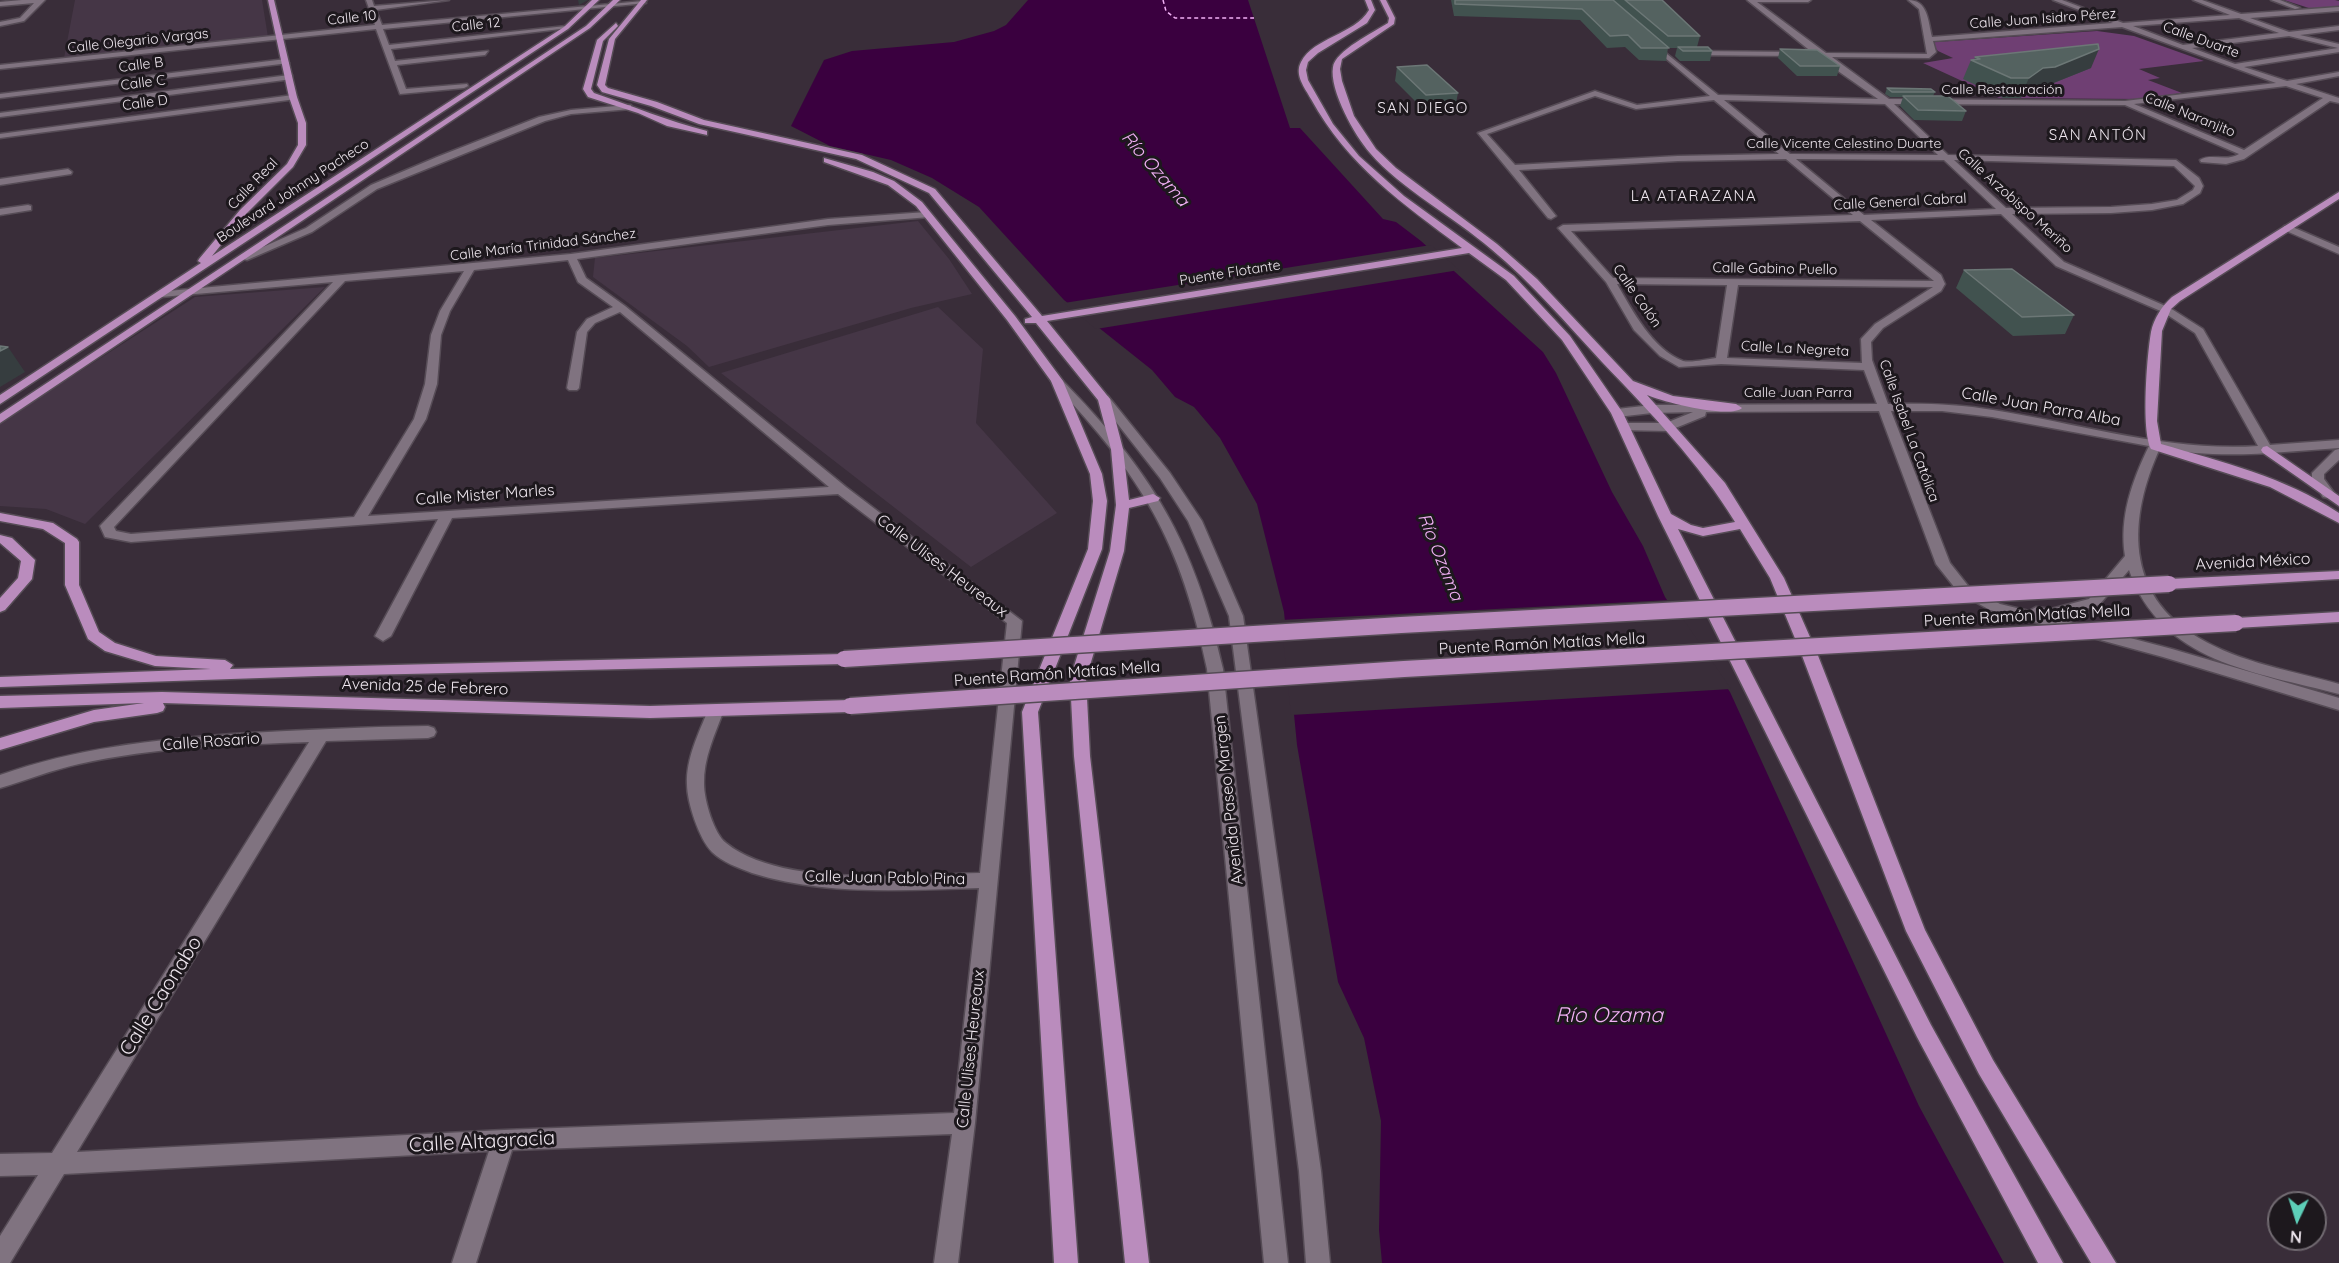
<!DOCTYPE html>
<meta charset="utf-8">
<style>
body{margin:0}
#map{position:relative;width:2339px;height:1263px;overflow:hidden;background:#392d39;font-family:Quicksand,sans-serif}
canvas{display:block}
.north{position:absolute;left:2267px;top:1191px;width:60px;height:60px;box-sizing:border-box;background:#1d181d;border:2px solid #716a71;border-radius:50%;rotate:184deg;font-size:16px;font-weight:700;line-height:24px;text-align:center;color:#eee6ee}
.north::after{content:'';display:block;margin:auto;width:21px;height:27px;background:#5dceb8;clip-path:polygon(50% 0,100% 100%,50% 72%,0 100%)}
</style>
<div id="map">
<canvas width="2339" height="1263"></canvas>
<div class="north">N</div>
</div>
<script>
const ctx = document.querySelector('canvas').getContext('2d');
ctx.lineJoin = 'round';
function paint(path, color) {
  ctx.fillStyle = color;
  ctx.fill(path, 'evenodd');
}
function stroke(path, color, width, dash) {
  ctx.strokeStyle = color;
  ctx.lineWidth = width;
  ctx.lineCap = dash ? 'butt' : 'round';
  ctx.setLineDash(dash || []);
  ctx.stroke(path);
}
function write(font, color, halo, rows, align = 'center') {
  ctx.font = font + ' Quicksand,sans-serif';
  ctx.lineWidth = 6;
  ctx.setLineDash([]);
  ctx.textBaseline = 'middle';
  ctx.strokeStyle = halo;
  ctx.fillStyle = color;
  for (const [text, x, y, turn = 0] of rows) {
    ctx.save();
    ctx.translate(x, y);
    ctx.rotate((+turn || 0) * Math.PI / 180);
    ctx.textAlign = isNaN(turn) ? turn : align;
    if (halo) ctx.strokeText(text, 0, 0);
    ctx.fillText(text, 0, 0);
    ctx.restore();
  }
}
const built = new Path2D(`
 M75 0H262L268 37 64 58Z
 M918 221 949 259 972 294 911 308 709 367 687 346 593 277 595 258Z
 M325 287 85 524 46 509 0 506V423L195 297Z
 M938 307 983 349 976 423 1057 513 971 567 721 373Z`);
const green = new Path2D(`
 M2284 0H2335L2339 1V8L2312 9Z
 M2097 31 2134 36 2204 61 2139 69 2160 78 2148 80 2182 93 2141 99 1999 98 1923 63 1953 58 1938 51 1933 45 1935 42Z`);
const water = new Path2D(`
 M1028 0H1248L1290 128H1300L1383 219 1396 222 1421 241 1543 352 1556 373 1612 492 1643 546 1665 597 1730 692 1919 1106 2004 1263H1382L1379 1230 1381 1121 1364 1038 1338 982 1297 745 1284 612 1257 504 1220 438 1194 407 1175 397 1152 370 1064 300 979 207 932 178 891 160 830 146 791 126 824 60 852 51 954 42 994 31 1006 25Z`);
const pier = new Path2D(`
 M1431 245 1459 270 1096 329 1064 303Z
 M1670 600 1731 689 1291 715 1281 620Z`);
const ferry = new Path2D(`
 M1163 0 1166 11 1175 18H1254`);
const minor = new Path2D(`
 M22 0H45L24 21 0 26V22L20 18 34 3 0 6V2Z
 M366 0H372L374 6 449 0 376 10 382 25 643 1 646 3 383 29 389 45 566 26 569 28 391 49 395 61 488 51 485 55 397 65 406 89 467 84 468 86 464 88 400 94 376 29 0 69V65L375 25Z
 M1747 0H1811L1808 2H1757L1826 53 1927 54 1919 9 1908 0C1928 0 1928 21 1932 37L2113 23 2053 0H2062L2123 23 2230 15 2193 0H2202L2241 14 2339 7V11L2250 18 2289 32 2339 26V30L2300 35 2339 44V52L2244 67 2287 81 2339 72V76L2296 84 2339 98V103L2330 101 2244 159 2226 164 2201 162 2200 160C2211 153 2227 162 2239 154L2125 105 1894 104 1948 155 2176 160 2199 178 2203 186 2200 193 2183 204 2152 210 2111 213 2012 214 2064 262 2170 308 2203 329 2270 445 2339 440V448C2279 452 2220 460 2160 448 2128 518 2124 595 2199 638 2241 663 2293 671 2339 684V694C2256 672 2161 663 2129 570L2099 605 2054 618 2172 649 2339 698V710L2163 657 1990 610 1959 593 1936 564 1879 411 1706 412 1705 416 1668 431 1621 430V424L1625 423H1666L1693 412 1652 413 1617 417 1611 413 1617 409 1652 405 1877 404 1864 370 1721 364 1679 367 1660 356 1634 330 1606 282 1558 228 1563 225 1853 215 1786 159 1678 161 1519 170 1556 216 1551 219 1548 218 1478 133 1595 91 1637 105 1710 96 1650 45 1652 42 1718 95 1878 99 1818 57ZM2239 18 2279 33 2183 45 2133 26ZM2122 27 2276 83 2125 101 1889 99 1832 57 1929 58 1936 52 1933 41ZM2289 36 2338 48 2235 64 2192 48ZM2286 86 2323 98 2244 150 2134 104ZM1595 96 1636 109 1714 100 1779 154 1678 156 1515 165 1487 134ZM1724 100 1885 104 1938 155 1790 154ZM1796 159 1944 160 1996 209 1864 215ZM1954 160 2174 166 2195 186 2193 190 2177 200 2152 204 2111 207 2006 208ZM2001 214 2056 266 2163 312 2195 333 2258 446C2169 452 2081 424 1993 410 1958 404 1924 403 1888 404L1872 360 1871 342 1883 328 1941 291 1945 284 1941 275 1871 220ZM1860 221 1934 281 1613 278 1571 231ZM1617 284 1727 285 1716 358C1707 359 1692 363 1683 361 1653 350 1632 310 1617 284ZM1738 285 1933 287 1875 324 1861 339 1862 363 1727 358ZM1891 411H1942L1992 417 2149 446C2132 481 2119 517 2125 556L2089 599 2051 609 2036 607 2029 611 2000 604 1969 587 1950 563Z
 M2271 0H2280L2300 8 2295 9Z
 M1692 51 1797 52 1801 54 1797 56 1689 55Z
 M286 59 289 63 0 98V94Z
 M289 75H292V79L0 117V113Z
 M293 95 297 97 296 99 0 138V134Z
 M628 105H631V109L571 114 545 121 377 189 312 232 247 260 238 258 306 228 371 185 437 157 539 117 571 110Z
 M68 169 72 172 71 174 0 185V179Z
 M28 205 31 206V210L0 215V209Z
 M927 212 930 213V217L828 225 577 259 586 278 625 306 846 487 1022 621 975 1123 958 1263H934L952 1134 512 1150 476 1263H452L489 1151 64 1174 10 1263H0V1236L38 1175 0 1176V1154L52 1153 309 742C233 745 154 747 79 764 52 770 27 780 0 788V775C76 748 153 740 232 734 298 730 362 727 428 726L434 728 436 732 434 736 428 738 326 741 77 1152 504 1130 954 1113 979 888C903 890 825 896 752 873 739 868 722 862 712 852 699 839 687 802 687 784 686 758 699 733 708 710L710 706H722L724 710C715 734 703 759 704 784 704 800 714 834 726 843 781 888 912 875 980 873L1007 623 838 494 452 518 391 636 383 641 375 636 438 519 131 542 105 537 100 526 333 282 161 297 157 296V292L571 254 828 219ZM568 260 578 282 613 307 587 319 577 332 567 388 569 390H577L579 388 587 332 595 323 620 312 829 487 368 516 426 419 437 384 441 335 450 311 474 270ZM464 271 440 311 431 335 425 384 414 419 354 517 131 534 116 531 114 527 345 281Z
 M2284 226H2290L2339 247V254L2284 230Z
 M1057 378 1061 379C1152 472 1194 541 1223 669L1288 1263H1264L1207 669C1181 542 1142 476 1053 383L1051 381Z
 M1104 395 1108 396 1170 473 1202 521 1243 616 1321 1171 1330 1263H1306L1299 1171 1229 616 1188 521 1160 478 1098 399Z
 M2339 449V460L2324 474V479L2335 494 2328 498 2323 497 2312 479V473L2335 450Z`);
const major = new Path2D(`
 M268 0H274L297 97 306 123V145L293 167 246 214 212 256 564 27 592 0H599L568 29 0 404V395L201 263 198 261 199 259 240 210 287 164 298 145V123L289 97Z
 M613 0H620L590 28 0 423V414L586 26Z
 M641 0H647L615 39 605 85 608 88 657 102 704 120 862 155 935 189 1042 316 1462 248C1403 204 1347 165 1311 99 1305 88 1294 75 1301 62 1314 37 1354 35 1369 10L1365 0H1371L1375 10 1367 23 1318 53 1308 62 1306 70 1308 80 1333 124 1359 156 1404 196 1514 276 1570 336 1623 413 1671 514 1691 525 1703 528 1735 522C1699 463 1650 412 1602 362 1566 323 1532 283 1491 249 1454 217 1401 189 1370 153 1355 136 1329 90 1333 67 1335 51 1374 32 1388 23L1389 18 1380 0H1386L1395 18 1394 24 1342 59 1340 69 1342 81 1354 116 1376 149 1396 168 1497 244 1537 279 1633 381 1673 396 1736 404 1742 408C1729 419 1663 402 1647 395L1725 483 1784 578 1817 653 1925 930 1993 1060 2116 1263H2091L1979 1074 1906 931 1801 653 1770 578 1740 529 1703 536 1678 529 1931 1025 2063 1263H2038L1917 1037 1658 516 1611 413 1562 340 1506 280 1469 253 1047 321 1110 399 1123 449 1129 500 1153 494 1160 498 1158 501 1129 508 1124 551 1086 679 1090 756 1149 1263H1125L1074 756 1070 679 1110 551 1116 505 1111 449 1098 400 1036 323H1025V319L1032 317 929 193 856 159 699 124 651 106 602 92 597 85 609 39Z
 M616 23 618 26 603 41 591 89 594 93C632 106 668 121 707 131V135L667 126 638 113 588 97 583 89 597 40Z
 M824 158 873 172 894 181 922 202 1015 316 1063 381 1102 474 1107 501 1102 549 1038 712 1078 1263H1054L1022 712 1088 549 1093 501 1090 474 1051 381 1007 320 916 206 888 185 824 162Z
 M2339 192V199L2180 301 2171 309 2162 331 2157 421 2161 444C2222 462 2285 477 2339 513V523L2270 487 2151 449C2141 429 2147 356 2151 332 2154 318 2162 306 2172 297Z
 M2267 446 2339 496V506L2263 453 2261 450 2263 447Z
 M0 513 53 523 77 539 79 542V585L99 632 115 643 156 656 225 660 233 665 230 669 844 654 852 659 844 664 318 676 0 687V677L211 669 155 666 105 651 88 639 65 585V543L43 529 0 521Z
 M0 535 12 538 35 560 32 579 5 610 0 612V598L18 578 21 561 0 543Z
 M2339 571V579L2169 589 2162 584 2169 579Z
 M2339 612V622L2236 628 2229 623 2236 618Z
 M162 692 650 706 850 700 856 702 858 706 856 710 850 712 650 718 163 703 165 707 163 711 157 713 94 722 0 750V738L94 710 144 703 0 708V696Z`);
const majorBridge = new Path2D(`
 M844 659 1401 625 2169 584
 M850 706 1404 669 2236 623`);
const wall = new Path2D(`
 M1451 0H1662L1700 36 1697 47 1712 51 1710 61H1680L1675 56 1677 48H1668L1666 61 1639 60 1625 47 1607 48 1580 20 1454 16Z
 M1780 49 1840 66 1837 76H1797L1778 58Z
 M1975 57 2091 68 2046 86 2035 87 2020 98H2003L1963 79 1971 60H1974Z
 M1397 67 1458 93 1455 108 1424 110 1395 81Z
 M1887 88 1935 92 1933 96 1966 111 1962 121 1914 120 1900 106 1903 97H1890L1885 94Z
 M1964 270 2074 315 2065 334 2013 336 1956 288Z`);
const shadedWall = new Path2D(`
 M578 0H588L579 5Z
 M2099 49 2091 68 2046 86 2035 87 2020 98 2029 78 2043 68Z
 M8 347 25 372 0 387V351Z`);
const building = new Path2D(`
 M1455 0H1613L1669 48H1641L1628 35 1610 36 1582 9 1455 4Z
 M1625 0H1662L1700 36H1668Z
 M2098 44 2099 49 2055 67 2043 68 2029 78H2011L1971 60 1980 59 1975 57Z
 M1678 47H1708L1712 51H1683Z
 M1780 49 1817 50 1840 66H1800Z
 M1427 65 1458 93 1426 95 1397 67Z
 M1887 88 1931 89 1935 92H1892Z
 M1903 96H1948L1966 111 1918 110Z
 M2012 269 2074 315 2022 317 1964 270Z
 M0 346 8 347 0 351Z`);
const farStreetnames = [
 ["Calle 10",352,18,-6],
 ["Calle Juan Isidro Pérez",2043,19,-4],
 ["Calle 12",476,25,-6],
 ["Calle Duarte",2201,40,20],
 ["Calle Olegario Vargas",138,41,-6],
 ["Calle B",141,65,-7],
 ["Calle C",143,83,-7],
 ["Calle Restauración",2002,90],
 ["Calle D",145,103,-8],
 ["Calle Naranjito",2190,115,22],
 ["Calle Vicente Celestino Duarte",1844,144],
 ["Calle Real",253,184,-46],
 ["Boulevard Johnny Pacheco",293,191,-33],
 ["Calle Arzobispo Meriño",2015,201,42],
 ["Calle General Cabral",1900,202,-3],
 ["Calle María Trinidad Sánchez",543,245,-7],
 ["Calle Gabino Puello",1775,269,1],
 ["Puente Flotante",1230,273,-9],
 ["Calle Colón",1637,296,55],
 ["Calle La Negreta",1795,349,3],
 ["Calle Juan Parra",1798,393],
 ["Calle Isabel La Católica",1909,431,70]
];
const farNeighbourhoodnames = [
 ["SAN DIEGO",1423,108],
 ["SAN ANTÓN",2098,135],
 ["LA ATARAZANA",1694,196]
];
const streetNames = [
 ["Calle Juan Parra Alba",2041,407,10],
 ["Calle Mister Marles",485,495,-4],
 ["Avenida México",2253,562,-3],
 ["Calle Ulises Heureaux",942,566,37],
 ["Puente Ramón Matías Mella",2027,616,-3],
 ["Puente Ramón Matías Mella",1542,644,-3],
 ["Puente Ramón Matías Mella",1057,674,-4],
 ["Avenida 25 de Febrero",425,687,2],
 ["Calle Rosario",211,742,-4],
 ["Avenida Paseo Margen",1229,800,-96],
 ["Calle Juan Pablo Pina",885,878,1],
 ["Calle Ulises Heureaux",971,1049,-84]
];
const waterNames = [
 ["Río Ozama",1155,169,49],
 ["Río Ozama",1440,557,68]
];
const nearStreetnames = [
 ["Calle Caonabo",161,996,-58],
 ["Calle Altagracia",482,1142,-3]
];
const nearWaternames = [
 ["Río Ozama",1609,1016]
];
paint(built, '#453646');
paint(green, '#6f3f73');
paint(water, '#3a003f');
paint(pier, '#392d39');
stroke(ferry, '#f2b0f6', 1.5, [4, 3]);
stroke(minor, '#564c56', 3);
stroke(major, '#564c56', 3);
paint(minor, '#807380');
paint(major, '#ba8cbd');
stroke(majorBridge, '#564c56', 19, []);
stroke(majorBridge, '#ba8cbd', 16);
paint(wall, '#41524f');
paint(shadedWall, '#363d3f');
paint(building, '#546260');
stroke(building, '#6c7776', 1.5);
write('14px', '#eee6ee', '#1d181d', farStreetnames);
ctx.letterSpacing = '1.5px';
write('15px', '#eee6ee', '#1d181d', farNeighbourhoodnames);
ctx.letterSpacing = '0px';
write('16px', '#eee6ee', '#1d181d', streetNames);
write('italic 18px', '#f2b0f6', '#1d181d', waterNames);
write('20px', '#eee6ee', '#1d181d', nearStreetnames);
write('italic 21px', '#f2b0f6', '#1d181d', nearWaternames);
</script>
